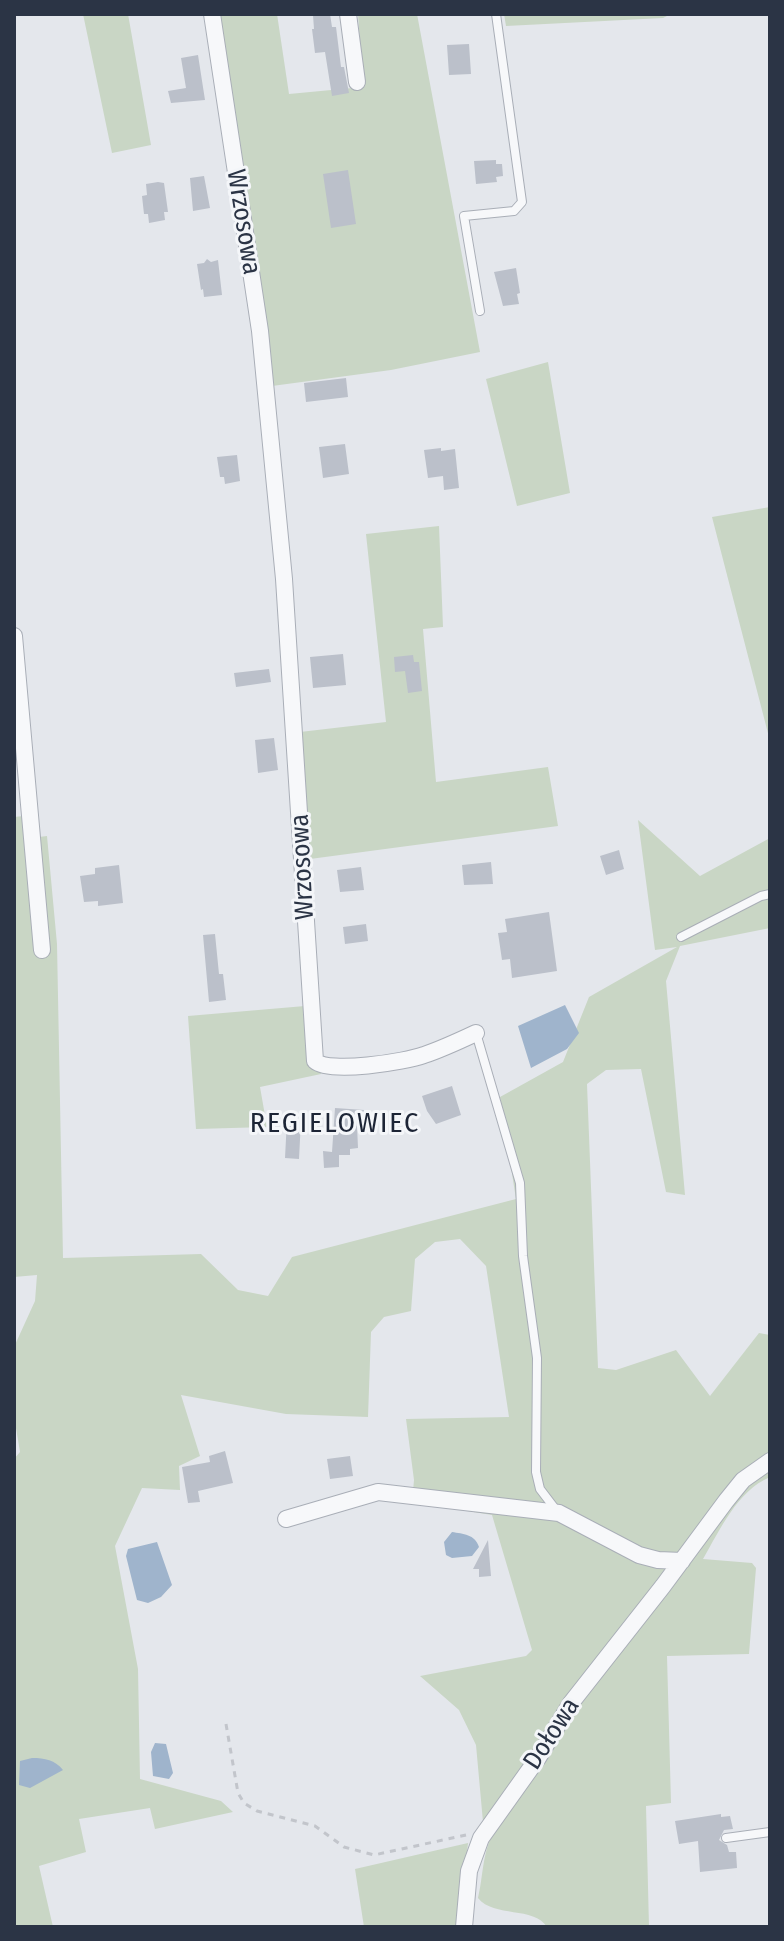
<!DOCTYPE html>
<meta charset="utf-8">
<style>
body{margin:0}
#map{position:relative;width:784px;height:1941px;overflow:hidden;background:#e4e7ec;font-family:"Fira Sans Condensed",sans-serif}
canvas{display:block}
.frame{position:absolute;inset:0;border:16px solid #2b3445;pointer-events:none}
</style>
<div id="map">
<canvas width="784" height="1941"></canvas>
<div class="frame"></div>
</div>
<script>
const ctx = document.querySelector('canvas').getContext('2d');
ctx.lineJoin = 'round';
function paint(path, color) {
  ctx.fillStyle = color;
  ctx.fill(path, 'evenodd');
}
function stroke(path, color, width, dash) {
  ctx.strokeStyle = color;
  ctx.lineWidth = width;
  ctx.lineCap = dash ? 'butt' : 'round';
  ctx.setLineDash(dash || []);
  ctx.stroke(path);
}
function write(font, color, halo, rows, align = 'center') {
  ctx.font = font + ' "Fira Sans Condensed",sans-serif';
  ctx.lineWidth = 6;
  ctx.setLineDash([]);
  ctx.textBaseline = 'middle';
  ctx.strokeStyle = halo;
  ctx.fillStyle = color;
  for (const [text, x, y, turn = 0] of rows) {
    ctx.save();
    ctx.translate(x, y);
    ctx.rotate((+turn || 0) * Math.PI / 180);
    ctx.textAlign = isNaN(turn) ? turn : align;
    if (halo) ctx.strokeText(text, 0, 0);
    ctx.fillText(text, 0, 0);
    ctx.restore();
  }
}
const green = new Path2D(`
 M83 14H128L151 145 112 153Z
 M218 14H277L289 94 363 87 358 14H417L480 352 391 370 272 386Z
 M504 14H671L663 18 506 26Z
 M548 362 570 493 517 506 486 379Z
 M770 507V741L712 517Z
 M439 526 443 627 423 629 436 782 548 767 558 826 310 859 300 732 386 722 366 534Z
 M24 816 39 837 47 836 57 944 63 1258 201 1254 238 1290 268 1296 292 1257 516 1199 500 1097 563 1062 589 997 677 947 655 950 638 820 700 876 770 838V928L680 946 666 981 685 1195 666 1192 641 1069 606 1070 587 1084 598 1368 616 1370 676 1350 710 1396 759 1333 770 1335V1477C737 1491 720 1530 703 1559L752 1563 756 1568 749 1654 667 1656 671 1803 646 1806 649 1927H547C534 1906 494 1918 478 1898 485 1869 481 1840 506 1818L483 1822 476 1745 459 1710 420 1676 526 1656 532 1650 492 1515 412 1502 414 1480 406 1419 509 1417 486 1266 460 1239 435 1242 415 1259 411 1311 384 1317 371 1332 368 1417 286 1414 181 1395 200 1456 179 1466 180 1490 142 1488 115 1546 138 1669 140 1779 221 1801 233 1812 155 1829 150 1808 79 1819 86 1852 39 1866 53 1927H14V1459L20 1452 14 1416V1347L35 1301 37 1275 14 1277V817Z
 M305 1006 321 1074 260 1087 267 1127 196 1129 188 1016Z
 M468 1843 459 1927H364L355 1869Z`);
const water = new Path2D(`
 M565 1005 579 1033 567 1049 531 1068 518 1026Z
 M452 1532C463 1534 475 1534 479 1547L472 1556 452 1558 446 1555 444 1542Z
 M157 1542 172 1585 161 1597 148 1603 137 1600 126 1556 128 1549Z
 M155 1743 166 1744 173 1773 169 1779 153 1776 151 1752Z
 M32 1758C45 1758 55 1760 63 1770L30 1788 19 1785 20 1761Z`);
const building = new Path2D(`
 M330 14 332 27H336L341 67H344L349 93 332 96 325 52 315 53 312 29H314L313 15Z
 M469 44 471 74 449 75 447 45Z
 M198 55 205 100 171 103 168 91 186 88 181 58Z
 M496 160V164H502L503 176 496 177 497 182 476 184 474 161Z
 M348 170 356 224 331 228 323 174Z
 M204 176 210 208 193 211 190 178Z
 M158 182 164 183 168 212H164L165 220 149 223 148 214H144L142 196 147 195 146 184Z
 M207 259 211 262 218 260 222 295 204 297 203 289 201 290 197 264 204 263Z
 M516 268 520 293 517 294 519 304 503 306 494 272Z
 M346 378 348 397 306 402 304 383Z
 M345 444 349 474 323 478 319 447Z
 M441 448V451L455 449 459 488 444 490 443 476 428 478 424 450Z
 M237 455 240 481 225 484 224 477H220L217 457Z
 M343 654 346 685 313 688 310 657Z
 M413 655 414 662H419L422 691 408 693 405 671 395 672 394 657Z
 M269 669 271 682 236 687 234 673Z
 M274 738 278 770 258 773 255 740Z
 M619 850 624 869 606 875 600 856Z
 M491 862 493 884 464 885 462 865Z
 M119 865 123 903 98 906V901L84 902 80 876 95 874V868Z
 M361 867 364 890 340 892 337 870Z
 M549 912 557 971 512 978 510 959 502 960 498 933 507 932 505 919Z
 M366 924 368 941 345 944 343 927Z
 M215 934 219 974H223L226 1000 209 1002 203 935Z
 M452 1086 461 1115 436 1124 427 1111 422 1096Z
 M335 1108 364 1110 362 1125H357L358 1148 350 1149V1155H339V1167L324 1168 323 1151 332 1152Z
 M287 1119 301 1120 299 1159 285 1158Z
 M225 1451 233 1483 198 1491 200 1502 188 1503 182 1467 210 1462 209 1456Z
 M350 1456 353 1476 330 1479 327 1459Z
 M488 1540 491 1576 479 1577V1569H473Z
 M721 1814V1817L730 1816 733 1829 724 1830 719 1840 727 1845 729 1852H736L737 1868 700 1872 698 1841 679 1844 675 1821Z`);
const path = new Path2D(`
 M226 1724 238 1793 244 1803 257 1811 315 1826 344 1847 374 1855 466 1835`);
const service = new Path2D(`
 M480 311 464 216 514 211 522 202 496 14
 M681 937 761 896 770 894
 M476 1033 520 1183 523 1256 537 1358 536 1472 540 1489 556 1510
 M726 1838 770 1832`);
const minor = new Path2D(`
 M212 14 260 331 284 579 315 1061C329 1074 405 1062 424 1055 442 1049 459 1041 476 1033
 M348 14 357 82
 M14 636 42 950
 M286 1519 378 1492 559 1513 639 1555 658 1560 682 1561
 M464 1927 469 1871 481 1838 538 1758 571 1703 663 1586 726 1501 743 1480 770 1461`);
const streetNames = [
 ["Wrzosowa",243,222,81],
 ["Wrzosowa",303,867,-93],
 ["Dołowa",552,1734,-57]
];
const neighbourhoodNames = [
 ["REGIELOWIEC",335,1124]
];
paint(green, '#c9d6c5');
paint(water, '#9fb4cc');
paint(building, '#bbc0ca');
stroke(service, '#a9aeb7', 10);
stroke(minor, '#a9aeb7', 18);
stroke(path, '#c2c5cb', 3, [6, 6]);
stroke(service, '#f7f8fa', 8);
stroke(minor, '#f7f8fa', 16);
write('26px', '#2b3445', '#f4f6f9', streetNames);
ctx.letterSpacing = '2px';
write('28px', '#1d2536', '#f4f6f9', neighbourhoodNames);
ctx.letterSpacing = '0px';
</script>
